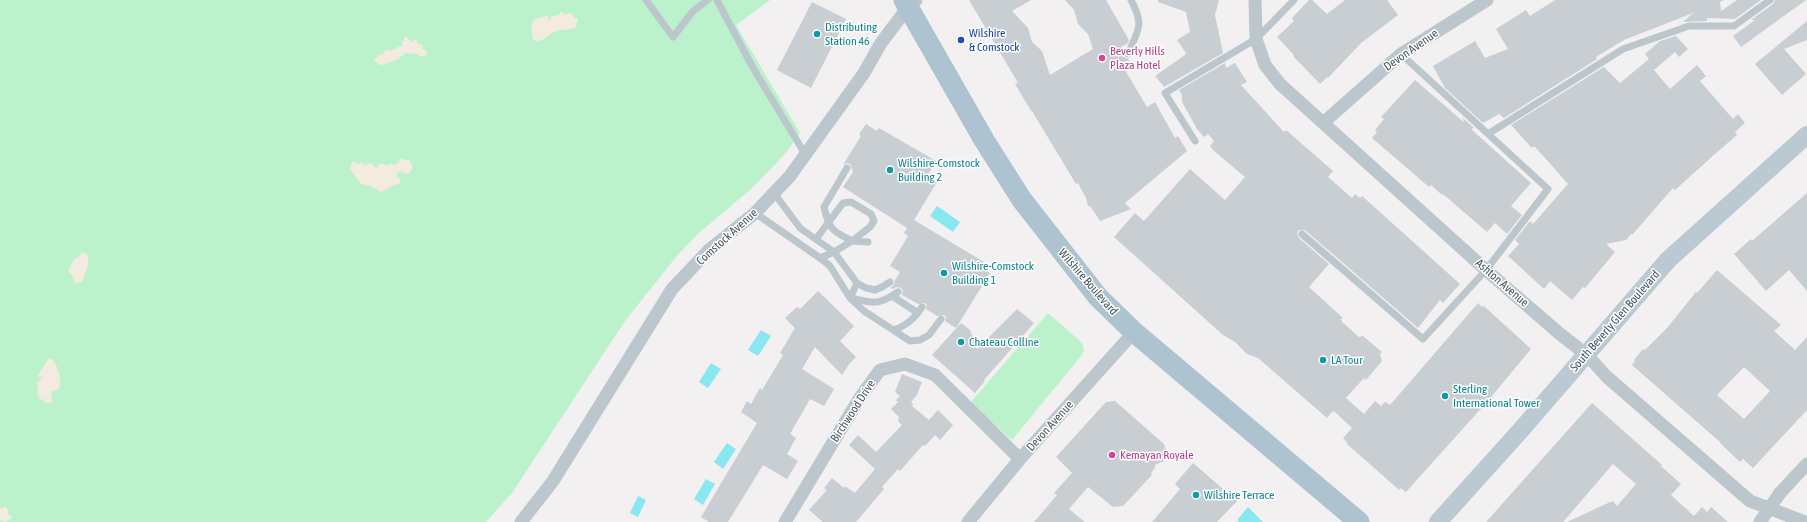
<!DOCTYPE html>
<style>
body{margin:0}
canvas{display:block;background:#f2f0f0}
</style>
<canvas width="1807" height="522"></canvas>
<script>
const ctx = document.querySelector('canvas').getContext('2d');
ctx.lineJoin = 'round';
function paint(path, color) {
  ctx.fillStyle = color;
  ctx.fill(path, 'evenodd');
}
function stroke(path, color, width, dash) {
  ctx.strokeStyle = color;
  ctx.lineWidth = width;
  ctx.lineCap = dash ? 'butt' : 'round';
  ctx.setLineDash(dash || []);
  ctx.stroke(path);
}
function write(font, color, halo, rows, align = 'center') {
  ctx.font = font + ' "Asap Condensed",sans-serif';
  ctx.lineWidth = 3;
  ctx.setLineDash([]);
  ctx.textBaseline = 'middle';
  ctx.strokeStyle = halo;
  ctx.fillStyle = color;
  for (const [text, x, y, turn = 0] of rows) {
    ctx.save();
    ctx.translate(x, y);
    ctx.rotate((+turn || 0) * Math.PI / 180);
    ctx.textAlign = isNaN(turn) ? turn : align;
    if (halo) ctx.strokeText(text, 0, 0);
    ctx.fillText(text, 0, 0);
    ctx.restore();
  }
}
const green = new Path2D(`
 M0 0H770L736 25 800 133 784 155 752 188 698 234 676 257 625 321 512 493 486 522H0Z
 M1048 313 1082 343 1084 350 1082 355 1012 440 970 403Z`);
const sand = new Path2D(`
 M563 12 564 15 569 13 574 15V18L578 19 575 28C569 30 562 29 556 31 548 34 542 44 533 40L531 27 533 21 537 18 538 19 545 16H548L549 21 551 20 550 18 552 16 559 15 560 13Z
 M404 37H407L408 40 410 39 412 42 414 40H417V43L423 46 422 49 426 50 427 54 422 57 417 54 405 53 398 59 382 65 378 64 374 60 379 54 381 55 387 49 390 51 403 45 402 41H404Z
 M402 158 405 160H409C413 165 414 171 407 174L401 171 397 173V178H400V184H397L381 192 370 186 361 184 350 169 352 162H355L358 165 361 162 364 164V166L370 163 374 166 376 169 379 164H384L387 166 390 163 393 165 398 163Z
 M82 252 88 255V265L82 282 74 283 72 275 68 271 74 259 79 257Z
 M50 358C58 363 63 382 58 390L51 392 52 401 50 403 45 402 43 399 39 400 40 397 37 396 38 389 37 383 43 377H37L46 362Z
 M4 506 8 510V514L12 518 5 522 0 520V508L3 509Z`);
const water = new Path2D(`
 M937 206 960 222 953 232 930 216Z
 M761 330 771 336 758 356 748 350Z
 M711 363 721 369 708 388 699 382Z
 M727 443 736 449 723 469 714 462Z
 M706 479 715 484 703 505 694 499Z
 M638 496 646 500 638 517 630 513Z
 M1248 507 1263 522H1239L1237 520Z`);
const building = new Path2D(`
 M969 0H1031L1012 11 1028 28 1032 42 1042 51 1050 75 1093 49 1088 34 1078 24 1074 10 1065 0H1106L1129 40 1127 44 1121 47 1124 57 1128 59 1132 66 1125 70 1147 107 1155 102 1175 138 1178 136 1187 151 1125 203 1131 209 1100 221 1091 207 1088 206 1086 198 1078 183 1076 184 1032 111H1031L1027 104 1015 84 1018 83Z
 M1158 0H1219L1215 15 1223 53 1164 87 1155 76 1185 55 1186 53 1177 40 1190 32 1186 12 1158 2Z
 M1309 0H1312L1327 14 1345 0H1387L1398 15 1361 43 1328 78 1327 77 1320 84 1293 56 1294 55 1277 37 1294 21 1292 18Z
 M1555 0H1724L1720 2 1721 11 1737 0H1761L1735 19 1707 18V21L1683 22 1693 13 1624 40 1596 57 1597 59 1504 118 1499 114 1483 123 1445 88 1433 66 1475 41 1485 58 1508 49 1496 29 1526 10 1530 16Z
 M1775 0H1806L1741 47 1733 36 1755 20H1751L1773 4Z
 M812 2 846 19 811 88 777 70Z
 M1807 21V40L1784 49 1806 74 1782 95 1755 64Z
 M1676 36 1688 49 1679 57 1675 52 1654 70 1670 89 1697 65 1706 76 1700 81 1733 119 1738 114 1745 123 1735 132 1737 135 1715 154 1675 190 1673 188 1632 235 1631 234 1626 240 1606 244 1615 252 1585 288 1583 287 1572 300 1550 281 1544 289 1508 256 1519 244 1515 240 1530 221 1533 224 1568 184 1546 159 1534 146 1532 148 1511 125 1604 67 1620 83 1649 59 1645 54 1660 41Z
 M1225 63 1226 68 1235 63 1247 82 1241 85 1284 132 1286 130 1333 171 1328 177 1352 198 1355 194 1360 198 1362 196 1460 284 1443 303 1440 300 1418 328 1305 230H1299L1297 233 1299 238 1329 264 1309 287 1343 318 1341 319 1342 322 1359 337 1363 336 1382 352 1380 354 1382 361 1366 380 1364 378 1346 398 1364 414 1375 401 1381 406 1385 402 1390 405 1478 303 1482 307 1484 306 1531 349 1486 403 1406 492 1401 488 1399 490 1346 443 1347 442 1343 438 1352 428 1335 412 1333 411 1327 418 1258 358 1247 354 1235 342 1223 335 1114 237 1135 213 1144 221 1190 169 1225 200 1245 177 1214 151 1210 146 1214 141 1208 134 1204 137 1197 129 1182 102V95L1179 90Z
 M1415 80 1465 123 1462 117 1474 128 1471 129 1531 183 1511 206 1522 215 1507 234 1495 223 1487 232 1443 194 1442 195 1431 185 1429 187 1372 138 1377 132 1375 130 1384 119 1381 117Z
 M866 124 877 131 879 128 936 161 927 176 937 182 914 220 984 262 981 267 990 273 956 328 945 321 946 317 944 315 937 316 926 309 927 305 925 303 918 304 902 295 903 291 901 288 897 287 893 289 890 288 894 285 895 280 900 272 890 266 908 236 904 233 907 228 843 187 853 172 850 164 847 163 843 165 861 136 859 134Z
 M1807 193V291L1789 270 1766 291 1734 254 1751 239 1752 241Z
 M1717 270 1781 325 1774 331 1795 350 1807 337V410L1753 468 1743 459 1740 462 1720 443V442L1632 365 1635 361 1634 360 1643 349 1645 350 1667 328 1696 292 1697 293ZM1744 367 1770 391 1744 419 1717 395Z
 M818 291 854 326 840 341 856 357 850 363 842 375 815 347 802 369 834 389 824 406 810 399 790 434 796 438 787 454 798 461 787 479 763 465 728 522H709L701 517 757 423 741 412 747 401 751 404 760 388 762 390 783 355 780 353 795 328 785 318 797 307 800 309Z
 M1017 309 1034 323 984 380 985 381 975 393 932 355 961 323 970 330 977 349Z
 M902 374 922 382 917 395 911 402 913 404 912 406 929 420 938 410 953 425 940 440 935 435 926 445 922 446 900 471 898 469 882 487 884 489 856 522H823L809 510 827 490 824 488 832 478 844 488 845 486 855 493 875 469 849 445 858 435 876 452 902 425 898 421 899 417 891 409 898 402 896 400 900 396 895 392Z
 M1115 401 1164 444 1167 453 1164 461 1155 465V468L1151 473 1152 475 1123 506 1113 507 1088 487 1069 509 1085 522H1034L1057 495 1054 493 1072 473 1056 457 1106 402Z
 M1592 403 1662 465 1661 466 1681 484 1671 495 1694 516 1702 507 1707 512 1711 507 1728 522H1567L1608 503 1613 501 1617 506 1636 484 1613 464 1563 522H1486Z
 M1193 463 1237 501 1217 522H1152L1180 489 1175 484Z`);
const lane = new Path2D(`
 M646 0 673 37 693 11 708 0
 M717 0 753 68 805 154
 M1128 54C1138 29 1145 26 1131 0
 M1488 134 1623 49 1689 26H1734L1770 0
 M1195 141 1165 93 1256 39 1294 0
 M774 193 800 228 834 252 857 283 866 288 875 290 882 287 890 282
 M755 213 820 258 830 266 850 298 864 311 910 341 920 340 929 335 941 319
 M1302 234 1423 339 1486 270 1548 189 1401 54
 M816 239 843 203 851 202 871 214 874 221 870 227 852 241C832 231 829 229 824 207L847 168
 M820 258 834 252 852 241 868 242
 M892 296 918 313
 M850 298 857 283
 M851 298C874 303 877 306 898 292
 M894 330C907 325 914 319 922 307`);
const street = new Path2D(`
 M1255 0 1256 39 1265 65 1280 84 1486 270 1560 334 1587 355 1607 377 1750 501 1805 522
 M1323 123 1401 54 1487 0
 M521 522 553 481 672 289 710 249 755 213 790 176 864 73 881 43 908 7 916 0
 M785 522 859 399 880 370 905 364 935 375 1020 459
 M968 522 1020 459 1134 332
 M1760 522 1780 493 1807 464`);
const secondary = new Path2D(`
 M1438 522 1520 431 1668 260 1807 135`);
const primary = new Path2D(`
 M904 0 984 140 1022 200 1098 297 1134 332 1359 522`);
const markers = [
 [817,34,4,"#0f9aa8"],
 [961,40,4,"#1a4fb4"],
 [1102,58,4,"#d1479c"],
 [890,170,4,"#0f9aa8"],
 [944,273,4,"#0f9aa8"],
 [961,342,4,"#0f9aa8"],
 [1323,360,4,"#0f9aa8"],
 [1445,396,4,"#0f9aa8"],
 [1112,455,4,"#d1479c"],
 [1196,495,4,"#0f9aa8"]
];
const cultureNames = [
 ["Distributing",825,27],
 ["Station 46",825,41],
 ["Wilshire-Comstock",898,163],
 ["Building 2",898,177],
 ["Wilshire-Comstock",952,266],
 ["Building 1",952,280],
 ["Chateau Colline",969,342],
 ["LA Tour",1331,360],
 ["Sterling",1453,389],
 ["International Tower",1453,403],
 ["Wilshire Terrace",1204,495]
];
const transitNames = [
 ["Wilshire",969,33],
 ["& Comstock",969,47]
];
const streetNames = [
 ["Devon Avenue",1411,50,-35],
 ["Comstock Avenue",727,237,-42],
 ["Wilshire Boulevard",1088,282,49],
 ["Ashton Avenue",1502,283,41],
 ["South Beverly Glen Boulevard",1615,321,-49],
 ["Birchwood Drive",853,411,-57],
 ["Devon Avenue",1050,426,-48]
];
const hotelNames = [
 ["Beverly Hills",1110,51],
 ["Plaza Hotel",1110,65],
 ["Kemayan Royale",1120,455]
];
paint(green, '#bcf2cb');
paint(sand, '#f4ebe0');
paint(water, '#87e8f1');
paint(building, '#c9ced3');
stroke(lane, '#bbc6cd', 7);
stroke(street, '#bbc6cd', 13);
stroke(secondary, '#bbc9d2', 18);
stroke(primary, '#aec3d0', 21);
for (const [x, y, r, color] of markers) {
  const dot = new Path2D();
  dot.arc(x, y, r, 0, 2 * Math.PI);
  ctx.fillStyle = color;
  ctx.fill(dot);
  stroke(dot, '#fff', 1.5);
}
write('12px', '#0d838f', '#fff', cultureNames, 'left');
write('12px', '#164399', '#fff', transitNames, 'left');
write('12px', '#47565e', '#fff', streetNames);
write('12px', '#b23c85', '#fff', hotelNames, 'left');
</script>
